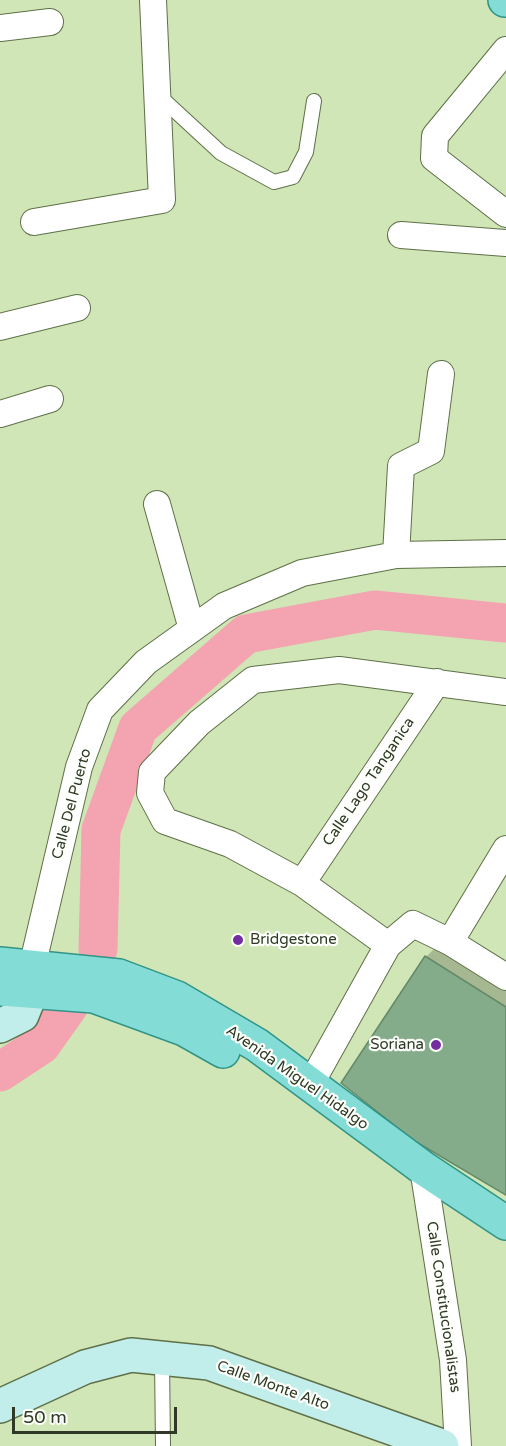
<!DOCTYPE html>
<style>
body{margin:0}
#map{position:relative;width:506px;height:1446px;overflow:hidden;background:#d0e6b7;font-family:"Varela Round",sans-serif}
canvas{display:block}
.scale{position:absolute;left:12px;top:1407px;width:165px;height:27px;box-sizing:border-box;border:3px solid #303926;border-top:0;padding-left:8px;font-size:18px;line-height:21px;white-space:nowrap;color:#303926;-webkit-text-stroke:4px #fcfffa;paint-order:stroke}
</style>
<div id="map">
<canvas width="506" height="1446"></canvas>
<div class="scale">50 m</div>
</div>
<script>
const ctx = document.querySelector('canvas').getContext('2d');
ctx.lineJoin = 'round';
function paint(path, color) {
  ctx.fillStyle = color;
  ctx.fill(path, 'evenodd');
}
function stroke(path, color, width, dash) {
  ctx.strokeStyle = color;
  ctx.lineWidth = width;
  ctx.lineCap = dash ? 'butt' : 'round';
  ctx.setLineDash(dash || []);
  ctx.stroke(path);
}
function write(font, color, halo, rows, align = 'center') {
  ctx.font = font + ' "Varela Round",sans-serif';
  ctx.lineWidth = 4.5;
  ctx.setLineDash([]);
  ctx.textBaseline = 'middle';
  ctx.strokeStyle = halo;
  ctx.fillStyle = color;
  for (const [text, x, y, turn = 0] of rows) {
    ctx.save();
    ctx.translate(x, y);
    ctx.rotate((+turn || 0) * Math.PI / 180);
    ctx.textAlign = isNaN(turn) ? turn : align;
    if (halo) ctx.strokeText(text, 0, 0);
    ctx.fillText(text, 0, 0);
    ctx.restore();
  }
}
const shadow = new Path2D(`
 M443 940 506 979V1194L426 957Z`);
const river = new Path2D(`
 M98 949 101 830 138 728 246 634 375 610 506 623
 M0 1072 41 1045 68 1007`);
const building = new Path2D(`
 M425 956 506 1007V1195L413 1140 341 1083Z`);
const lane = new Path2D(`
 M157 94 221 153 274 182 293 177 306 152 314 101
 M162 1358 163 1446`);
const street = new Path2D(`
 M0 28 50 22
 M506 50 435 136 434 158 506 214
 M34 222 162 200 153 0
 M401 235 506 243
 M0 327 77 308
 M0 414 50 399
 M157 504 192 629
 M396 555 401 466 431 451 441 374
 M302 883 437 682
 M450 942 506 849
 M388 945 302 883 230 844 165 821 150 793 152 772 199 723 253 680 339 670 506 692
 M32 986V967L79 767 100 710 146 662 224 606 302 573 396 555 506 553
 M310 1085 388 945 413 924 450 942 506 977
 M423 1168 453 1360 458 1446`);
const secondary = new Path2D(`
 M0 1026 22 1015 32 990
 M0 1406 85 1367 131 1355 209 1363 442 1446`);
const primary = new Path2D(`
 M505 0H506
 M0 964 119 976 177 998 257 1045 423 1168 506 1223
 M0 989 94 996 184 1029 223 1051`);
const markers = [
 [238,940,6,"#722da1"],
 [436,1045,6,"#722da1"]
];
const streetNames = [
 ["Calle Lago Tanganica",369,782,-56],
 ["Calle Del Puerto",72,804,-75],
 ["Avenida Miguel Hidalgo",297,1078,35],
 ["Calle Constitucionalistas",443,1307,82],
 ["Calle Monte Alto",273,1386,20]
];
const poiNames = [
 ["Bridgestone",250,940],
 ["Soriana",424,1045,"right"]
];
paint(shadow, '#0003');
stroke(river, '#f4a3b1', 39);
paint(building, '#85ac8a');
stroke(building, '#648a69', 1.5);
stroke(lane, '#5e7047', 16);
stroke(street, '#5e7047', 28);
stroke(secondary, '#5e7047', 36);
stroke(primary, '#319487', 36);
stroke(lane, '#fff', 14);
stroke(street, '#fff', 26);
stroke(secondary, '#c1eeeb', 33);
stroke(primary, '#83dcd6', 33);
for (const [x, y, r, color] of markers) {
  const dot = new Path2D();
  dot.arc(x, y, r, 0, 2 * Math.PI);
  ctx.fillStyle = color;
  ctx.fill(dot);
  stroke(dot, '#fcfffa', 2);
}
write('15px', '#303926', '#fcfffa', streetNames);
write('15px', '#303926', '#fcfffa', poiNames, 'left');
</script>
